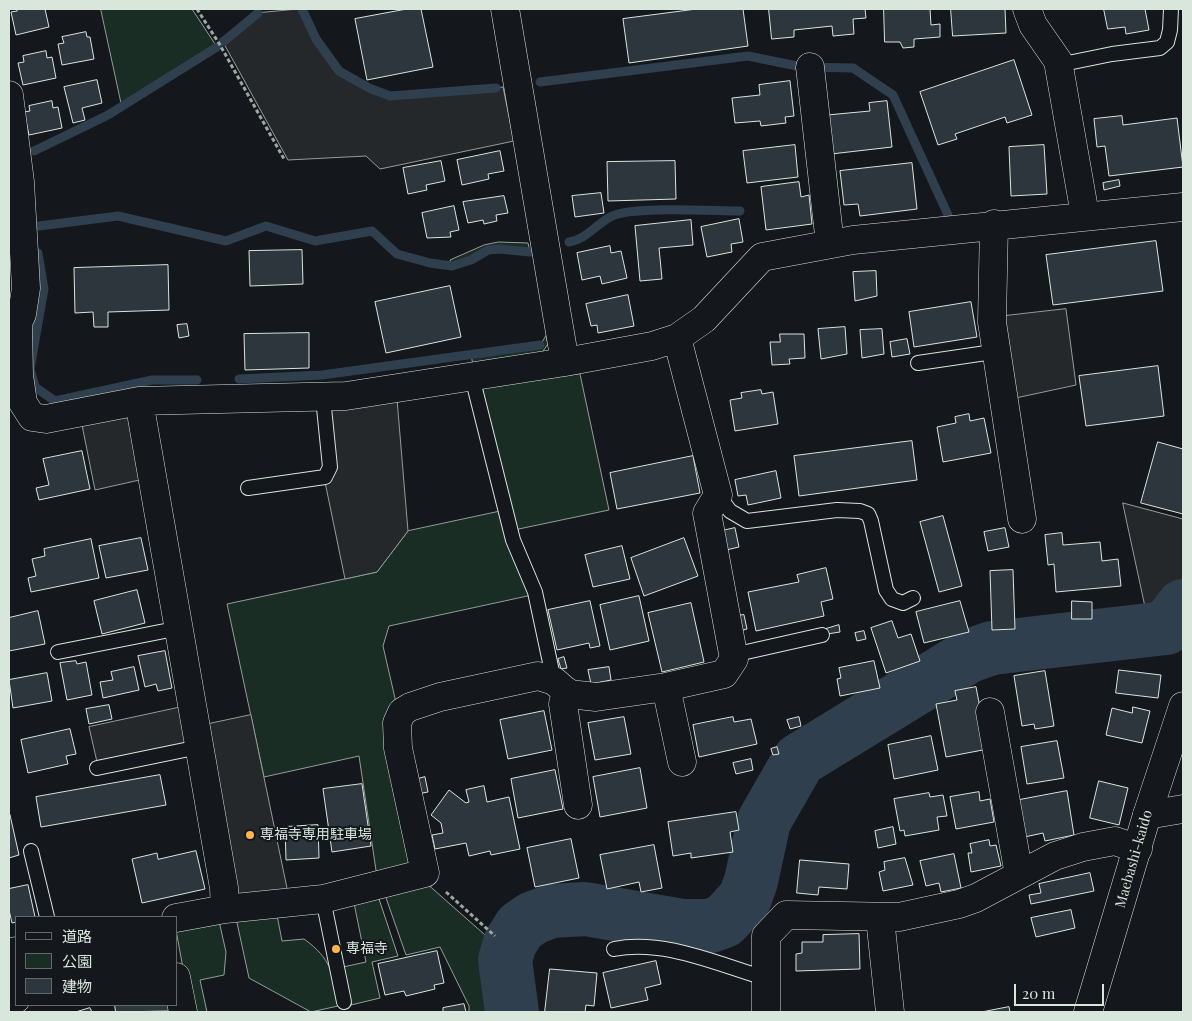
<!DOCTYPE html>
<meta charset="utf-8">
<style>
body{margin:0}
#map{position:relative;width:1192px;height:1021px;overflow:hidden;background:#14181c;font-family:"Playfair Display","Noto Sans JP",serif}
canvas{display:block}
.frame{position:absolute;inset:0;border:10px solid #d8e6dc;pointer-events:none}
.legend{position:absolute;left:15px;top:916px;width:162px;height:90px;box-sizing:border-box;background:#14181c;border:1px solid #626a69;margin:0;padding:6px 9px;list-style:none;font-size:15px;color:#d8e6dc}
.legend li{display:flex;align-items:center;gap:10px;height:25px}
.legend b{width:25px;border:1px solid #626a69}
.scale{position:absolute;left:1014px;top:984px;width:90px;height:22px;box-sizing:border-box;border:2px solid #d8e6dc;border-top:0;padding-left:6px;font-size:15px;line-height:18px;white-space:nowrap;color:#d8e6dc;-webkit-text-stroke:4px #14181c;paint-order:stroke}
</style>
<div id="map">
<canvas width="1192" height="1021"></canvas>
<div class="frame"></div>
<ul class="legend">
<li><b style="height:6px;background:#14181c"></b>道路</li>
<li><b style="height:14px;background:#1a2d24"></b>公園</li>
<li><b style="height:14px;background:#2c363c"></b>建物</li>
</ul>
<div class="scale">20 m</div>
</div>
<script>
const ctx = document.querySelector('canvas').getContext('2d');
ctx.lineJoin = 'round';
function paint(path, color) {
  ctx.fillStyle = color;
  ctx.fill(path, 'evenodd');
}
function stroke(path, color, width, dash) {
  ctx.strokeStyle = color;
  ctx.lineWidth = width;
  ctx.lineCap = dash ? 'butt' : 'round';
  ctx.setLineDash(dash || []);
  ctx.stroke(path);
}
function write(font, color, halo, rows, align = 'center') {
  ctx.font = font + ' "Playfair Display","Noto Sans JP",serif';
  ctx.lineWidth = 4;
  ctx.setLineDash([]);
  ctx.textBaseline = 'middle';
  ctx.strokeStyle = halo;
  ctx.fillStyle = color;
  for (const [text, x, y, turn = 0] of rows) {
    ctx.save();
    ctx.translate(x, y);
    ctx.rotate((+turn || 0) * Math.PI / 180);
    ctx.textAlign = isNaN(turn) ? turn : align;
    if (halo) ctx.strokeText(text, 0, 0);
    ctx.fillText(text, 0, 0);
    ctx.restore();
  }
}
const green = new Path2D(`
 M101 9H192L217 47 122 106Z
 M499 242 528 243 530 252 500 249 488 250 471 260 452 266 450 260 484 245Z
 M546 336 548 344 541 354 473 366 471 354 540 345Z
 M580 374 609 510 514 530 482 388Z
 M502 511 532 595 389 626 383 646 397 707 417 862 377 877 359 756 264 777 227 604 377 572 408 531Z
 M425 882 493 942 491 971 497 1012H469V1006L440 947 406 955 385 895Z
 M378 896 398 956 372 962 380 998 351 1005 343 967 366 962 354 903Z
 M277 915 282 941 304 939C332 959 333 974 338 1006L311 1012 249 978 236 918Z
 M219 921 226 952 224 975 200 980 207 1012H191L176 930Z`);
const parking = new Path2D(`
 M302 9 316 39 339 71 369 88 390 96 503 87 514 141 380 169 366 156 288 160 223 42 258 13Z
 M1066 309 1076 385 1011 399 996 317Z
 M397 399 408 531 377 572 345 579 325 482 331 480 335 473 329 410Z
 M131 414 144 479 95 490 82 425Z
 M1123 503 1183 519V588L1161 611 1148 619Z
 M182 707 189 743 97 762 89 727Z
 M251 715 288 893 242 899 234 893 204 725Z`);
const stream = new Path2D(`
 M302 9 316 39 339 71 369 88 390 96 496 88
 M223 42 258 13
 M540 82 748 56 802 67 853 68 893 95 948 215
 M34 151 108 115 217 47
 M39 226 118 216 226 241 266 226 315 241 372 231 397 254 430 263 452 266 471 260 488 250 500 249 530 252
 M569 242C587 239 596 224 612 216 634 206 712 211 740 211
 M38 253 44 289 30 369 35 387 55 401 152 380H197
 M239 379 322 375 540 345`);
const river = new Path2D(`
 M512 1012 505 960 510 943 520 927 533 918 552 911 585 909 683 926H710L724 921 745 898 751 881 764 821 799 760 969 656 992 648 1166 628 1183 606`);
const building = new Path2D(`
 M16 9H45L49 27 16 35 11 12 17 11Z
 M407 9H421L433 67 367 80 355 19Z
 M697 9H743L748 46 629 63 623 19Z
 M769 9H865L866 18 853 19 854 34 833 36 832 26 794 30V37L772 39Z
 M884 9H930L931 25 940 24V37L914 39V47L903 48 900 42H885Z
 M951 9H1005L1006 33 953 36Z
 M1104 9H1145L1149 30 1126 34 1125 27 1108 29Z
 M86 32 87 37H90L94 59 62 65 58 44 64 43 62 37Z
 M46 51 47 58 52 57 56 78 23 85 18 63 24 62 23 56Z
 M1014 60 1032 115 1007 123 1005 117 955 134 957 139 938 145 920 92Z
 M97 80 102 103 82 108 85 120 73 123 64 87Z
 M790 81 794 116 785 117 786 123 761 126 760 121 735 123 732 98 760 95 759 85Z
 M52 101 53 108 58 107 62 128 29 135 24 112 30 111 29 106Z
 M887 101 892 147 831 154 827 115 870 111 869 103Z
 M1122 116 1123 125 1177 118 1183 167 1109 176 1105 146 1097 147 1094 119Z
 M795 145 798 177 747 183 743 151Z
 M1044 145 1047 194 1011 196 1009 147Z
 M500 151 504 171 488 174 489 179 462 185 457 160Z
 M441 161 445 181 426 185 427 190 408 194 403 168Z
 M675 161 676 199 608 201 607 162Z
 M912 163 917 209 860 216 858 204 844 205 840 171Z
 M1119 180 1120 186 1104 190 1103 183Z
 M799 182 801 197 809 195 812 224 766 230 761 187Z
 M601 193 604 213 575 217 572 196Z
 M504 196 508 213 496 215 497 221 484 224 483 220 468 223 463 202Z
 M454 206 459 230 450 232 451 237 427 238 422 213Z
 M739 219 743 242 731 244 732 252 707 257 701 227Z
 M691 220 693 245 659 248 662 279 640 281 635 226Z
 M1156 241 1163 291 1053 305 1046 255Z
 M610 246 611 253 621 251 627 278 602 284 600 276 582 280 577 253Z
 M302 250 303 284 250 286 249 251Z
 M168 265 169 310 108 312V327H94L93 312 75 313 74 268Z
 M876 271 877 296 855 301 853 272Z
 M450 286 461 337 386 353 375 302Z
 M628 295 634 326 598 333 597 325 591 326 586 304Z
 M971 302 977 337 914 347 909 312Z
 M187 324 189 336 179 338 177 325Z
 M845 327 847 354 821 359 818 329Z
 M882 329 884 354 862 358 860 330Z
 M309 333V368L245 370 244 334Z
 M780 334H804L805 358 789 359 790 364 772 365 770 342H780Z
 M907 339 910 354 892 357 890 342Z
 M1158 366 1164 416 1086 426 1079 376Z
 M761 390 762 394 773 392 778 424 735 431 730 400 742 398 741 393Z
 M969 414 970 421 984 418 991 453 943 462 937 427 956 423 955 417Z
 M912 441 917 480 799 496 794 456Z
 M1158 442 1183 449V514L1141 503Z
 M82 451 90 489 39 500 36 488 49 485 43 459Z
 M693 456 700 493 617 509 610 473Z
 M776 471 781 498 748 505 746 495 738 496 735 480Z
 M943 516 962 586 939 592 920 522Z
 M735 528 739 547 726 550 722 531Z
 M1005 528 1009 547 988 551 984 532Z
 M1062 533 1063 545 1100 542 1102 561 1118 559 1121 586 1056 592 1054 564 1048 565 1045 535Z
 M141 538 148 570 106 578 99 546Z
 M684 538 698 576 644 596 631 558Z
 M91 539 99 578 31 592 28 578 36 576 32 559 45 556 44 549Z
 M622 546 630 579 593 587 585 555Z
 M826 568 833 599 821 602 824 616 756 631 748 592 799 582 797 575Z
 M1013 570 1015 629 992 630 990 571Z
 M137 590 145 623 102 634 94 601Z
 M639 596 649 641 610 650 600 605Z
 M590 601 600 646 590 648 589 643 557 650 548 610Z
 M960 601 969 632 924 643 916 612Z
 M1072 601 1092 602V619H1072Z
 M691 603 704 662 662 672 648 613Z
 M38 611 45 644 9 651V618Z
 M744 615 747 629 739 631 735 616Z
 M892 621 898 638 911 634 920 661 886 673 871 628Z
 M839 625 840 632 827 634 826 629Z
 M864 631 866 639 857 641 855 633Z
 M165 651 172 688 158 691 156 684 145 687 138 656Z
 M564 657 567 668 561 669 558 659Z
 M76 661 77 664 86 662 92 695 67 700 60 663Z
 M874 661 880 688 840 696 837 679 841 678 839 668Z
 M134 667 139 690 103 698 100 682 113 680 111 672Z
 M609 667 611 680 591 684 588 670Z
 M1119 670 1161 675 1158 698 1116 693Z
 M1045 671 1054 726 1035 729 1034 724 1022 726 1014 676Z
 M47 673 52 701 13 708 9 680Z
 M976 687 988 749 946 757 936 704 957 700 955 691Z
 M109 705 112 719 89 724 86 709Z
 M1133 707 1150 711 1142 743 1106 735 1112 708 1132 713Z
 M544 711 552 750 508 759 500 720Z
 M624 717 631 754 595 760 588 723Z
 M733 717 734 722 751 719 757 744 699 757 693 725Z
 M799 717 801 726 790 729 787 720Z
 M70 729 76 754 66 756 68 764 28 773 21 740Z
 M931 736 938 770 894 779 888 745Z
 M1057 741 1064 778 1027 784 1021 747Z
 M777 747 779 754 773 755 771 749Z
 M751 759 753 770 736 774 733 763Z
 M640 768 647 808 600 817 593 777Z
 M555 770 563 809 518 818 511 779Z
 M160 775 166 805 41 827 36 797Z
 M425 777 428 792 417 794 414 780Z
 M1099 781 1128 788 1119 825 1090 818Z
 M362 784 371 846 332 852 323 789Z
 M484 786 487 802 509 797 520 849 491 855 490 851 469 856 466 843 435 849 432 835 443 833 441 823 431 815 449 790 466 803 469 802 466 790Z
 M1067 791 1074 835 1045 841 1043 833 1020 838 1014 801Z
 M979 792 980 801 990 799 994 822 956 829 950 797Z
 M929 793 930 797 943 795 947 816 937 817 939 830 905 836 904 830 900 831 894 799Z
 M736 812 739 830 730 832 733 852 691 858V853L673 856 668 822Z
 M10 815 19 855 9 858V816Z
 M318 825 319 858 286 860 285 827Z
 M893 827 896 844 878 848 875 831Z
 M571 839 579 878 535 887 527 848Z
 M989 840 990 846 996 845 1001 866 971 872 968 853H972L970 844Z
 M654 845 662 888 641 892 639 882 607 889 600 855Z
 M196 851 205 889 142 903 132 859 157 853 158 859Z
 M954 854 961 888 941 892 939 883 926 886 920 861Z
 M905 858 913 885 883 891 879 872 885 870 884 862Z
 M800 860 849 864 847 889 819 887 818 895 797 893Z
 M1090 873 1094 891 1031 904 1029 895 1041 893 1039 884Z
 M28 885 35 917H16V922L12 923 9 910V889Z
 M1071 910 1075 928 1036 937 1031 918Z
 M859 934 860 969 796 971V954L802 953V942H823V935Z
 M437 951 444 983 434 985 435 989 406 996 404 991 385 995 378 964Z
 M656 961 661 984 645 988 648 1000 611 1008 603 973Z
 M550 969 597 973 594 1006 586 1005 585 1012H545Z
 M464 1004 466 1012H443V1008Z
 M115 1005H168L169 1011 116 1012Z
 M1009 1007 1010 1012H982Z
 M90 1008 92 1012H76Z`);
const path = new Path2D(`
 M197 9 220 45 284 159
 M446 892 495 936`);
const service = new Path2D(`
 M1058 65 1112 54 1160 48 1167 42 1170 30 1171 9
 M918 363 993 352 998 356
 M472 377 513 540 535 592 554 681
 M248 488 325 477 330 467 323 398
 M718 495 730 511 747 521 837 510 860 511 868 514 871 521 886 590 892 599 903 603 913 598
 M58 652 180 628
 M733 655 822 635
 M97 768 199 747
 M31 851 47 917
 M323 899 344 1002
 M614 949C664 939 717 964 765 978`);
const minor = new Path2D(`
 M505 9 565 362
 M1027 9 1033 25 1058 61 1085 215
 M810 67 830 244
 M9 95 20 182 26 288 22 314 18 323 19 375 23 403 32 417 46 419 139 401 346 396 565 362 652 346 677 338 704 319 762 257 853 240 1183 207
 M994 224 992 322 1022 519
 M139 401 224 888 225 909 176 918
 M666 687 682 762
 M566 691 563 704 578 805
 M990 712 1019 875
 M1147 815 1183 809
 M225 909 323 899 425 873 398 748 397 723 402 712 410 707 440 697 538 676 554 681 569 694 596 697 666 687 724 674 734 659 707 513 718 495 677 338
 M880 918 890 1012
 M9 952 16 951
 M9 976 16 999
 M176 977 183 1012
 M766 1012V936L786 915 899 917 959 904 976 898 1055 856 1083 847 1115 841 1138 849`);
const primary = new Path2D(`
 M1088 1012 1147 815 1183 706`);
const markers = [
 [250,835,5,"#ffb74d"],
 [336,949,5,"#ffb74d"]
];
const poiNames = [
 ["専福寺専用駐車場",260,835],
 ["専福寺",346,949]
];
const streetNames = [
 ["Maebashi-kaido",1134,859,-74]
];
paint(green, '#1a2d24');
stroke(green, '#939e99', 1);
paint(parking, '#24282b');
stroke(parking, '#939e99', 1);
stroke(stream, '#2f3f4d', 9);
stroke(river, '#2f3f4d', 54);
paint(building, '#2c363c');
stroke(building, '#d8e6dc', 1);
stroke(service, '#d8e6dc', 16);
stroke(minor, '#d8e6dc', 29);
stroke(primary, '#d8e6dc', 29);
stroke(path, '#9da8a2', 3, [4, 2.5]);
stroke(service, '#14181c', 14);
stroke(minor, '#14181c', 28);
stroke(primary, '#14181c', 28);
for (const [x, y, r, color] of markers) {
  const dot = new Path2D();
  dot.arc(x, y, r, 0, 2 * Math.PI);
  ctx.fillStyle = color;
  ctx.fill(dot);
  stroke(dot, '#14181c', 2);
}
write('14px', '#d8e6dc', '#14181c', poiNames, 'left');
write('14px', '#d8e6dc', '#14181c', streetNames);
</script>
